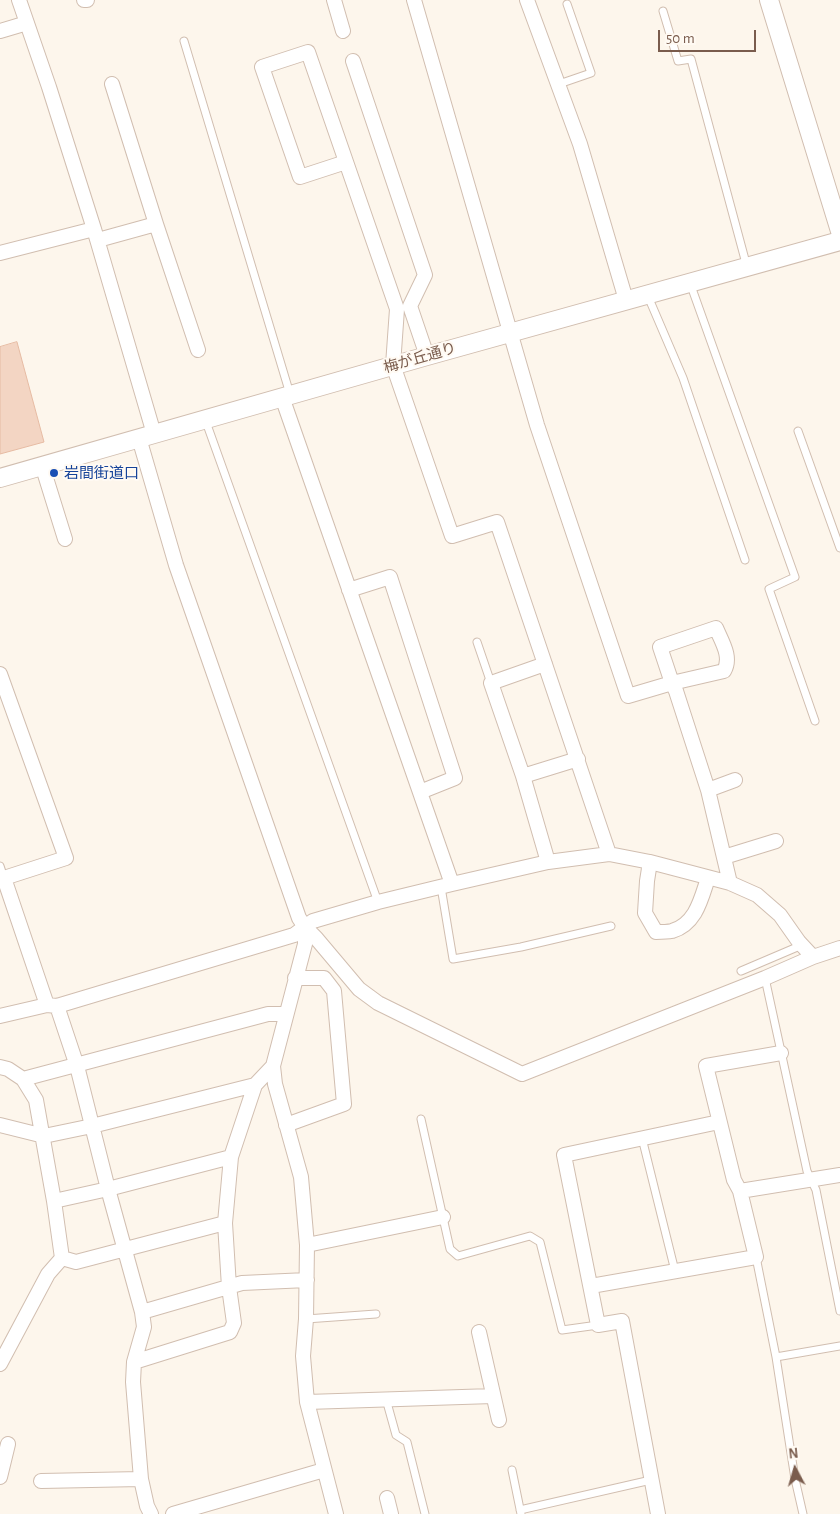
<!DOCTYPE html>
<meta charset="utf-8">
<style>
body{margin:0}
#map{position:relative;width:840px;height:1514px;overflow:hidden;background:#fdf6ec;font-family:"Alegreya Sans",sans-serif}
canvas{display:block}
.north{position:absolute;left:770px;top:1444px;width:50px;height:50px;-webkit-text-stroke:4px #fffaf3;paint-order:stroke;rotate:354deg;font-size:14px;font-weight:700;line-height:20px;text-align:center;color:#7a5c4d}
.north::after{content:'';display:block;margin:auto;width:18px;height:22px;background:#7a5c4d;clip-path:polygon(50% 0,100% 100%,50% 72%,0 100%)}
.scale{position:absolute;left:658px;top:30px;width:98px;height:22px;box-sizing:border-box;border:2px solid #7a5c4d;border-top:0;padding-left:6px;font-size:15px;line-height:18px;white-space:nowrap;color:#7a5c4d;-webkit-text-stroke:4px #fffaf3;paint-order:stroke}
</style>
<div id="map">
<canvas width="840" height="1514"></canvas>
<div class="north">N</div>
<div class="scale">50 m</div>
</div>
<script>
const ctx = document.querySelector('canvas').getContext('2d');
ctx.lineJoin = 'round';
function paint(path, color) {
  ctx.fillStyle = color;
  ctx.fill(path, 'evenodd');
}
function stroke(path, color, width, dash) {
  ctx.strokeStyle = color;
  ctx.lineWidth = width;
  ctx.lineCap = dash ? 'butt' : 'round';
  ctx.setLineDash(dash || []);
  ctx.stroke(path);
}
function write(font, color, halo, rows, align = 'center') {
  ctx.font = font + ' "Alegreya Sans","Noto Sans JP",sans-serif';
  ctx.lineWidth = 4;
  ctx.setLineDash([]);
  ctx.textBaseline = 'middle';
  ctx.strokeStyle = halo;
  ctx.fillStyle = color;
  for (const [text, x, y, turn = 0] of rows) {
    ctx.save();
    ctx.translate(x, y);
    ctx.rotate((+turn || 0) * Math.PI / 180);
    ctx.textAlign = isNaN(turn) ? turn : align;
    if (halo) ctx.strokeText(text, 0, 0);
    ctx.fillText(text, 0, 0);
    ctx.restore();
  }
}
const building = new Path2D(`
 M17 342 44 442 0 454V347Z`);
const service = new Path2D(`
 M663 11 678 61 691 59 747 267
 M184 41 290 394
 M559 84 591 73 567 4
 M690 283 795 577 769 589 815 721
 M647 294 683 378 745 560
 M205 419 378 902
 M798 431 840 548
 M477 642 491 683
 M0 866 4 878
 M441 887 453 959 521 947 611 926
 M741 971 802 945
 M765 978 807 1171 816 1190 840 1311
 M421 1119 450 1249 458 1256 530 1236 540 1242 562 1330 598 1325
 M642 1138 675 1271
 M756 1257 776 1357 795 1479 803 1514
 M306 1319 376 1314
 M776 1357 840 1346
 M386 1399 396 1435 407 1442 425 1514
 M512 1470 521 1514
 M520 1510 651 1480`);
const minor = new Path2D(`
 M19 0 49 87 94 229 154 434
 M84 0H87
 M334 0 343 31
 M414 0 537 425 628 696 672 683 676 691 708 790 730 883
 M527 0 580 144 626 300
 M0 31 27 23
 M353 61 425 275 410 306 427 356
 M112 84 156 224 198 350
 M346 162 300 177 262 67 308 52 397 309 393 365 452 536 497 522 609 854
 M98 240 156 224
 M0 253 94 229
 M282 397 452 884
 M139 438 176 565 299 918 305 927 316 938 359 989 378 1003 522 1074 765 978 813 957 840 948
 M42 465 65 539
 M349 590 390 577 455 778 420 792
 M716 628C722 642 732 657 724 671L672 683 660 647Z
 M545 664 491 683 523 776 548 862
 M0 674 66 858 4 878 47 1005
 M523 776 578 759
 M708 790 735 780
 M724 857 776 841
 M650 862 647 881 645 913 656 932C661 932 667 932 672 931 696 924 701 899 708 878
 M305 927V944L273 1066 275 1084 301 1177 307 1245 306 1319 303 1356 307 1402 336 1514
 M57 1006 77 1066 108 1189 142 1312 144 1327 134 1362 133 1382 141 1479 147 1506 151 1514
 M0 1016 47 1005 57 1006 294 935 313 921 378 902 452 884 548 862 609 854 650 862 730 883 757 895 780 915 799 942 813 957
 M0 1067 8 1069 23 1079 36 1100 54 1201 62 1258 48 1274 0 1364
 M23 1079 268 1014H286
 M0 1125 44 1136 92 1126 255 1085
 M286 1125 344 1104 334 991 324 978H295
 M740 1191 840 1175
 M54 1201 108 1189 231 1157
 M307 1245 443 1217
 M62 1258 76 1262 225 1223
 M591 1286 756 1257 740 1191 734 1180 706 1066 781 1053
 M142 1312 242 1283 307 1280
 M479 1332 499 1420
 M134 1362 230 1332 234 1323 229 1287 225 1223 231 1157 255 1085 273 1066
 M307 1402 493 1396
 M0 1477 8 1444
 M41 1481 141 1479
 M387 1498 391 1514
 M173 1514 324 1470
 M658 1514 622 1321 598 1325 564 1155 719 1122`);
const tertiary = new Path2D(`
 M769 0 840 231
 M0 478 427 356 840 241`);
const markers = [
 [54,473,5,"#1a4fb4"]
];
const streetNames = [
 ["梅が丘通り",420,358,-16]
];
const transitNames = [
 ["岩間街道口",64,473]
];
paint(building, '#f3d5c3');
stroke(building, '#e6bba3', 1);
stroke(service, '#d1beb0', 9);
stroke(minor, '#d1beb0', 16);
stroke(tertiary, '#d1beb0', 20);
stroke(service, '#fff', 7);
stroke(minor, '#fff', 14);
stroke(tertiary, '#fff', 18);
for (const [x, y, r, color] of markers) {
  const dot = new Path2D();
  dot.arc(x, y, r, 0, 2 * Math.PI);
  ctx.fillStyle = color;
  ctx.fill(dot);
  stroke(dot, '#fffaf3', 2);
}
write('15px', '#7a5c4d', '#fffaf3', streetNames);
write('15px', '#164399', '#fffaf3', transitNames, 'left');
</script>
